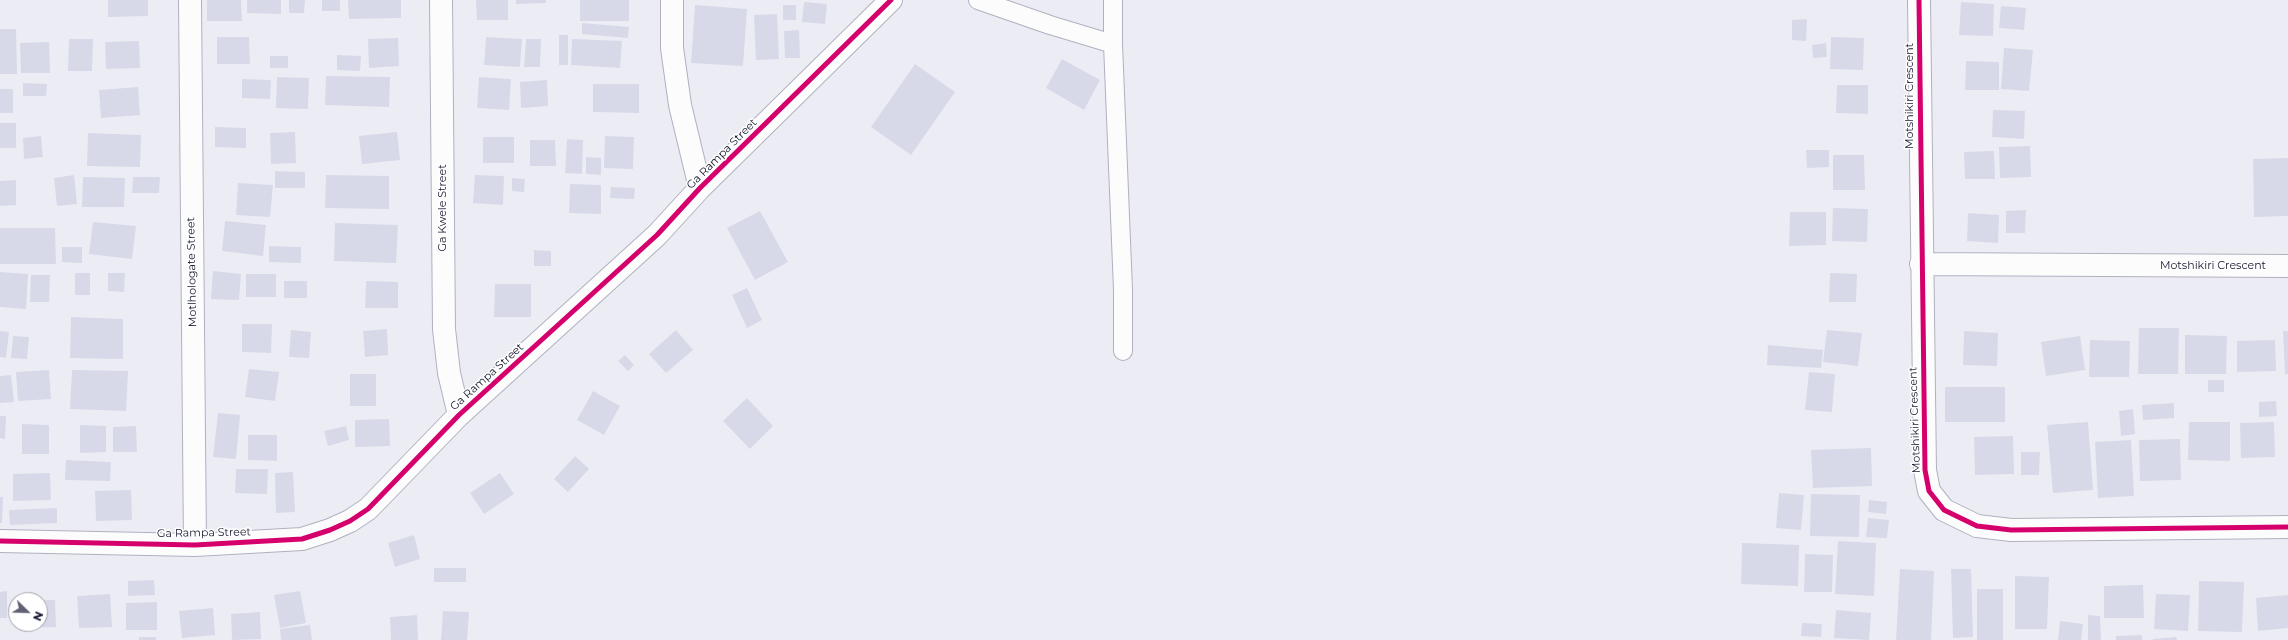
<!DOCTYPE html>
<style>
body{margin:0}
#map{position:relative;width:2288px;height:640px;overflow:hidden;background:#ecedf4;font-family:Montserrat,sans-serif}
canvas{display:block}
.north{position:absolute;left:8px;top:592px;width:40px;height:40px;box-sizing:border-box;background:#fff;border:1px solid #a1a2ab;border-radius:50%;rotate:113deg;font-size:11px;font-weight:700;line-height:16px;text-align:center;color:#15172e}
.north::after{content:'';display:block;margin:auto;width:14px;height:18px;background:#606273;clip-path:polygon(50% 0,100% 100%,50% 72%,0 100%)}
</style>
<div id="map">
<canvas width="2288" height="640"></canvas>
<div class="north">N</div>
</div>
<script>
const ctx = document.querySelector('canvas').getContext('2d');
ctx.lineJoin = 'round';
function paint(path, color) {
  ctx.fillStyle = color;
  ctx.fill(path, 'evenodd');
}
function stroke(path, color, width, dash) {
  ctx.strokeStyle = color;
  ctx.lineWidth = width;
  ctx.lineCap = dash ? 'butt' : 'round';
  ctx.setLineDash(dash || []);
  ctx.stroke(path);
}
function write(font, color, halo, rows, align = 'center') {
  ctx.font = font + ' Montserrat,sans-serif';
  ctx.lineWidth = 3;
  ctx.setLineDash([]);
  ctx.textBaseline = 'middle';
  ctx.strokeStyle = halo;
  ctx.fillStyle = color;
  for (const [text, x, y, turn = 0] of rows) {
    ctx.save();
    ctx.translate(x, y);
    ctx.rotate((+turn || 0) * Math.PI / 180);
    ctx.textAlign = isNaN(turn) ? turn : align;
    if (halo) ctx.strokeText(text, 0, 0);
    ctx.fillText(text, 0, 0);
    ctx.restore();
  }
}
const building = new Path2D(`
 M108 0H148V16L108 17Z
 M207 0H241L242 21H207Z
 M247 0H281V14L247 13Z
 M289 0H305L304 13H289Z
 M322 0H340V11H322Z
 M348 0H401V18L349 19Z
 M476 0H508V20H477Z
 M516 0H546V3L516 4Z
 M580 0H629V21H580Z
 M804 2 827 4 825 24 802 22Z
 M1961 2 1994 4 1993 36 1959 35Z
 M695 5 747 9 743 66 691 63Z
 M783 5H796V20H783Z
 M2001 6 2026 8 2024 30 1999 28Z
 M777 14 779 59 756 60 754 15Z
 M1807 19 1806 41 1792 40V20Z
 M582 23 629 27 628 38 582 34Z
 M0 29H16L17 74H0Z
 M799 30 800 58H785L784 31Z
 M559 35H568V65H559Z
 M217 37H249L250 64H217Z
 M486 37 522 39 520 67 484 65Z
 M1831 37 1864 38 1863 70 1830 69Z
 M398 38 399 66 369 68 368 39Z
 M69 39H93L92 71H68Z
 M526 39H541L540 67H524Z
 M572 39 622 41 620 68 571 65Z
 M139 41 140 68 106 69 105 42Z
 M49 42 50 73H21L20 43Z
 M1826 43 1827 57 1813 58 1812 45Z
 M2004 48 2033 50 2029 91 2001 89Z
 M337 55 361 56 360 71 337 70Z
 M270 56H288V68H270Z
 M1062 59 1100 80 1084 110 1046 88Z
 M1966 61 1999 62V90H1965Z
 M915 64 955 92 911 155 871 127Z
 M326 76 390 77 389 107 325 105Z
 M277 77 309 78 308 109 276 108Z
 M479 77 511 79 509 110 477 108Z
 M242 79 271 80 270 99 242 98Z
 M547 80 548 106 521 108 520 82Z
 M23 83 47 84 46 96H23Z
 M593 84H639V113L593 112Z
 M1837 85H1868V114L1836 113Z
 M138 87 140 115 101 118 99 90Z
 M0 89H13V113H0Z
 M1993 110 2025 111 2024 139 1992 137Z
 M0 123H16V148H0Z
 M215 127 246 128V148L215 147Z
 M295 132 296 163 271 164 270 133Z
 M397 132 400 160 362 164 359 136Z
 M88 133 141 135 140 167 87 166Z
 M41 136 43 157 24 159 23 138Z
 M605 136 634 137 633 169 604 168Z
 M483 137H514V163H483Z
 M567 139 583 140 582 174 565 173Z
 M530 140H555L556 166H530Z
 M2030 146 2031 177 2000 178 1999 147Z
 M1806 150H1829V167L1807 168Z
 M1994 151 1995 179H1965L1964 152Z
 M1833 155H1864L1865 190H1833Z
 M586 157 601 158V175L586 174Z
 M2288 158V216L2254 217 2253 159Z
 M275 171 305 172V188H275Z
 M74 175 77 204 57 206 54 178Z
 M326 175 389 176V209L325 208Z
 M475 175 504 176 503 205 473 203Z
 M83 177 125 178 124 207H82Z
 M133 177H160L159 193H132Z
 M512 178 525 179 524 192 512 191Z
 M16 180V205L0 206V181Z
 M238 183 273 185 270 217 236 215Z
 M570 184 601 185V214L569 213Z
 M611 187 635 188 634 199 610 198Z
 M1833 208 1868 209 1867 242 1832 241Z
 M2026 210 2025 233H2006V211Z
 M760 211 788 262 755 280 727 228Z
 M1790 212H1826V245L1789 246Z
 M1968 213 1999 215 1998 243 1967 241Z
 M225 221 266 225 263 256 222 251Z
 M93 222 136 226 132 259 89 254Z
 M335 223 398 225 396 263 334 261Z
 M0 228H55L56 264H0Z
 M269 246 301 247V263L269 262Z
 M62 247H82V263L62 262Z
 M534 250 551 251V266H534Z
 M213 271 241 274 239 300 211 299Z
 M0 272 28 274 26 309 0 307Z
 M75 273H90V295H75Z
 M108 273H125L124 292 108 291Z
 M1830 273 1857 274 1856 302H1829Z
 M246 274H276V297H246Z
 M31 275H50L49 302H30Z
 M284 281H307V298H284Z
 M366 281 398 282V308H365Z
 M495 284H531V317H494Z
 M747 288 762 320 747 328 732 295Z
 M71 317 123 319V359L70 358Z
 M242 324H272L271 353 242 352Z
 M2139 328H2179L2178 374H2138Z
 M387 329 388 355 365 357 363 331Z
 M291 330 311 332 309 358 289 357Z
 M676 330 693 350 666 373 649 354Z
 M1827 330 1862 333 1858 366 1823 362Z
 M0 331 9 332 6 358 0 357Z
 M1964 331 1998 333 1997 366 1963 365Z
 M2283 331H2288V374H2285Z
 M2185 335 2227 336 2226 374H2185Z
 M13 336 29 337 27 359 11 358Z
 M2080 336 2085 370 2046 376 2041 342Z
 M2090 340 2130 341 2129 377H2089Z
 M2275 340 2276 371 2237 372V341Z
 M1768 345 1823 350 1821 368 1767 365Z
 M625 355 634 365 628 371 618 361Z
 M249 369 279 372 275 401 245 397Z
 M49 370 51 399 18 401 16 372Z
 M72 370 128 371 126 411 70 409Z
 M1809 372 1835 374 1832 412 1805 410Z
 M350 374H376V406H350Z
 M11 375 14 402 0 403V376Z
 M2208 380H2224V392H2208Z
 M1945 387H2005V422H1945Z
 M593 391 620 406 604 435 577 420Z
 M747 398 773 426 750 449 723 421Z
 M2276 401 2277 416 2259 417V402Z
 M2174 403V418L2143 420 2142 405Z
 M2133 409 2135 434 2121 436 2119 411Z
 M218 413 240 415 236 459 213 457Z
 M0 416H6L5 439 0 438Z
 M389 419 390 446 355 447V420Z
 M2088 422 2093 490 2053 493 2047 425Z
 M2189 422H2230V461L2188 460Z
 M2274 422 2275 457 2241 458 2240 423Z
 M22 424 49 425V454H22Z
 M80 425 106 426V452L80 453Z
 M136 426 137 452H113V427Z
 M346 426 349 440 328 446 324 431Z
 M248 435H277V461L248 460Z
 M2013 436 2014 474 1975 475 1974 437Z
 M2180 439 2181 480 2140 481 2139 440Z
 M2131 440 2134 496 2098 498 2095 442Z
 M1871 448 1872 486 1813 488 1811 450Z
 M2021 452H2040L2039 475H2021Z
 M575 456 589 469 568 492 554 479Z
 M66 460 111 462 110 481 65 480Z
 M236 469H268L267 494 235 493Z
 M293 472 295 512 276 513 275 473Z
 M50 473 51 500 13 501V474Z
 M500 473 514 494 484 514 470 493Z
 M131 490 132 520 96 521 95 491Z
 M1779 493 1804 495 1801 530 1776 528Z
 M1811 494 1860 495 1859 537 1810 536Z
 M0 497H3L2 523H0Z
 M1869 500 1887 502 1886 514 1868 512Z
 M57 508V523L10 525 9 510Z
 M1868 518 1889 520 1887 538 1866 537Z
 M414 535 420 559 395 567 388 543Z
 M1838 541 1876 543 1874 596 1835 594Z
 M1742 543 1799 545 1798 586 1741 584Z
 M1805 554 1833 555 1832 592H1804Z
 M434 568H466V582H434Z
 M1900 569 1934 571 1931 640H1896Z
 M1951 569H1971L1973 637 1953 638Z
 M2015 576 2049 577 2047 629H2015Z
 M154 580 155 595 128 596V581Z
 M2199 581 2244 582 2242 632 2198 631Z
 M2143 585 2144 618H2104V586Z
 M1977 589H2003V640H1977Z
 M7 591V618H0V592Z
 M300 591 306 623 280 628 274 595Z
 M110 594 112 627 79 628 77 596Z
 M2156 594 2190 595 2188 631 2154 629Z
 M2288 595V628L2258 631 2256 598Z
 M40 600H55L56 627 23 628V624H40Z
 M157 602V630H126V603Z
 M213 608 215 635 182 638 179 611Z
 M1836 610 1871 613 1869 640 1834 638Z
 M443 611 469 612 467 640H441Z
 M260 612 261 639 232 640 231 614Z
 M417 615 418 640H391L390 617Z
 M2088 615 2100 616 2101 640H2088Z
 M2060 621 2083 624 2081 640H2058Z
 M1802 623 1822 624 1821 637 1801 636Z
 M310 625 312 640H281L280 629Z
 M2142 635V640H2116V636Z
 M139 637H156V640H139Z
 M2176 637 2177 640H2153V639Z`);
const service = new Path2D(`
 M978 0 1050 25 1113 44 1123 290V351
 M1113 44V0`);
const minor = new Path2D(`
 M190 0 195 545
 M441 0 444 329 449 373 459 415
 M672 0V48L680 105 700 188
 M1919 0 1925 470 1929 491 1944 510 1977 526 2011 530 2288 527
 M1921 264 2288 266
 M0 541 195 545 302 539 330 530 350 521 368 509 459 415 657 235 700 188 891 0`);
const cycleway = new Path2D(`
 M1919 0 1925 470 1929 491 1944 510 1977 526 2011 530 2288 527
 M0 541 195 545 302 539 330 530 350 521 368 509 459 415 657 235 700 188 891 0`);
const streetNames = [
 ["Motshikiri Crescent",1910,96,-90],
 ["Ga Rampa Street",722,154,-45],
 ["Ga Kwele Street",443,208,-90],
 ["Motshikiri Crescent",2213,266],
 ["Motlhologate Street",192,272,-91],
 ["Ga Rampa Street",487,377,-42],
 ["Motshikiri Crescent",1915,420,-92],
 ["Ga Rampa Street",204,533,-1]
];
paint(building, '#d7d9e8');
stroke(service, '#b0b1c0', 20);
stroke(minor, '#b0b1c0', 24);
stroke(service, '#fcfcfd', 18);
stroke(minor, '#fcfcfd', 22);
stroke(cycleway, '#d6006c', 5);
write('11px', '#15172e', '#fff', streetNames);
</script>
